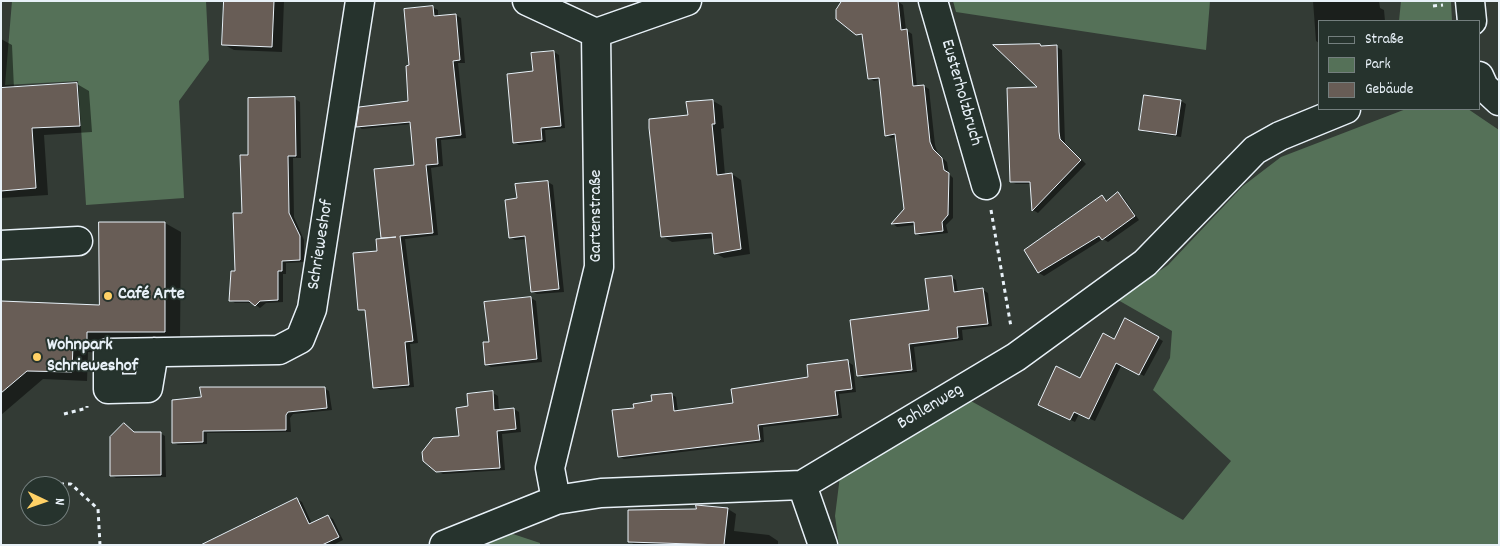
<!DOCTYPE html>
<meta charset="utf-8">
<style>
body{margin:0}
#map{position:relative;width:1500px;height:546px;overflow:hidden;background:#333b35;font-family:Dekko,sans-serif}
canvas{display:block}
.frame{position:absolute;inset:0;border:2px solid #e8f1f8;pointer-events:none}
.legend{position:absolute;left:1318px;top:20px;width:162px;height:90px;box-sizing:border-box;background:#26332d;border:1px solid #747f7e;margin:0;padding:6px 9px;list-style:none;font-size:15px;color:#e8f1f8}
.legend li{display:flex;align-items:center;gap:10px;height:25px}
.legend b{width:25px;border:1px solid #747f7e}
.north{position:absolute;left:20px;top:476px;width:50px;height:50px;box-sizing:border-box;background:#26332d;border:1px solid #747f7e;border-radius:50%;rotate:93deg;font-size:14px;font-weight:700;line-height:20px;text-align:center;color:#e8f1f8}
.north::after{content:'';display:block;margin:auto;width:18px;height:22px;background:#ffd166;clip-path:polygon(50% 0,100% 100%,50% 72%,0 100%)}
</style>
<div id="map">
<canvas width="1500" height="546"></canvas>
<div class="frame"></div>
<ul class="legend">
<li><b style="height:6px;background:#26332d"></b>Straße</li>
<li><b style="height:14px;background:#557158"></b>Park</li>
<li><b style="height:14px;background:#685d56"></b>Gebäude</li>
</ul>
<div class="north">N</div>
</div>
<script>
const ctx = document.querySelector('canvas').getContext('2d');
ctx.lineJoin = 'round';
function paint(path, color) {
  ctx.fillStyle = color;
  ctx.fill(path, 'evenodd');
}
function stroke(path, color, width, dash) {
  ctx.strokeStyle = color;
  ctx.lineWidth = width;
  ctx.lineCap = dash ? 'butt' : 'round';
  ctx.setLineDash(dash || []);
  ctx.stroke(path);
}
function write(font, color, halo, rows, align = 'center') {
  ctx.font = font + ' Dekko,sans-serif';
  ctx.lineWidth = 4;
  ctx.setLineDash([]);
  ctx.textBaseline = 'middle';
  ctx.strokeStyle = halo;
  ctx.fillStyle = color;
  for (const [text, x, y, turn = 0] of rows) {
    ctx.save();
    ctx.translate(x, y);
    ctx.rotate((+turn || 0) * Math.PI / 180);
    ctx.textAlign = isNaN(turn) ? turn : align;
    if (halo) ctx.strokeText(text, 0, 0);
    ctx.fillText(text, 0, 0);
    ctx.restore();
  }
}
const green = new Path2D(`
 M12 1H206L209 60 179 101 184 198 86 205 78 81 5 85Z
 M953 1H1210L1206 50 956 12Z
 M1401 1H1451L1452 21H1399Z
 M1406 109H1468L1499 130V545H839L835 516 840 476 971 401 1183 520 1231 461 1153 390 1170 358 1172 331 1118 300 1168 265 1243 186 1281 157Z
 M510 533 540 543V545H485Z`);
const shadow = new Path2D(`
 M225 1H284L282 52 234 50 223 44Z
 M897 1 903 5 906 30 912 34 917 87 924 86 929 89 935 145 938 154 947 162 949 174 953 178V218L946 225 948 233 921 236 916 233 915 225 897 227 893 224 905 209 897 137 891 138 886 135 880 80 874 81 869 78 864 37 857 34Z
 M1313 1H1379L1380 8 1384 10 1385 21H1319V43L1316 41Z
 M432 7 438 10V17L456 15 461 18 465 63H458L466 138 441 140 443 166 431 168 438 235 405 239 418 343 410 344 414 387 380 390 375 387 367 312 360 309 384 239 382 238 415 166 411 124 362 129 358 126 409 102 411 66Z
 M1 39 12 45 14 89 77 84 89 91 92 132 44 135 48 195 1 198Z
 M1057 47 1062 50 1065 143 1086 164 1038 213 1033 210 1032 184H1016L1011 182 1040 88Z
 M554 52 559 55 565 128 545 130 546 142 519 145 514 142 534 72Z
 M295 99 300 102 301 158H293L294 217 304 240V262L286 263V274H283V302L266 303 260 308 253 303H235L230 300 249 156Z
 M713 101 722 106 724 128 721 129 725 175 732 174 741 180 750 254 724 258 715 253 714 238 672 242 662 236 689 116 688 103Z
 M1181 101 1186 104 1181 137 1146 132 1140 129Z
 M548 182 553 185 564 292 537 294 532 291 527 239 515 240 510 237 518 199Z
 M1118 194 1123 197 1139 220 1108 242 1103 239 1044 276 1039 273 1102 196 1108 201Z
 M165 223 181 232 180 340H103L102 353 88 352 87 381 43 379 1 415V302L100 306Z
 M951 277 956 280 958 293 983 290 988 293 992 326 962 330 963 340 914 347 917 372 864 378 859 375 931 311Z
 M531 298 536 301 542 362 491 367 486 364 490 343Z
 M1125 320 1163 341 1144 376 1122 364 1095 421 1079 414 1075 422 1044 407 1081 379 1115 341Z
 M848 362 853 365 856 392 839 394 842 418 763 427 764 442 624 459 619 456 635 409 671 394 676 397 678 411 734 404Z
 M324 388 329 391 332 410 293 414 290 418 291 432 207 433V444L178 445 173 442 202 398Z
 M493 393 498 396 499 410 514 409 519 412 521 432 502 434 505 470 443 474 437 471 460 437 470 408Z
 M124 424 136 434 160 433 165 436 166 477 116 478 111 475Z
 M297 499 302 502 312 524 328 516 333 519 343 540 333 545H202Z
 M728 509 736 514 734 531 769 535 778 541V545H635L629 541Z`);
const building = new Path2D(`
 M224 1H274L272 47 222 45Z
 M842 1H898L901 30 907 29 913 86 924 85 930 142 933 149 942 158 944 170 949 173 948 215 942 222 943 231 915 234 914 222 891 224 904 209 895 134 885 136 879 78 868 79 862 34 856 35 836 19V10Z
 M433 6 434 16 456 14 460 60 453 61 461 135 436 138 438 164 426 165 433 233 400 236 413 341 405 342 409 385 373 388 365 310H358L353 253 377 251 376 239 396 237 381 238 374 169 414 165 410 122 356 127 359 107 408 101 406 66 409 65 404 9Z
 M1040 44 1041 46 1057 45 1059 132 1060 139 1081 160 1032 211 1030 182H1010L1007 88 1037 87 993 45Z
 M554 51 561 126 541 128 542 140 513 143 507 74 533 71 531 53Z
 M77 83 80 126 32 128 36 188 1 191V88Z
 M1144 95 1181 100 1176 135 1139 130Z
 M295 97 296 156H288L289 213 300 236V260L282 261V271H278V300L260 301 255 306 249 301H229L231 271H235L233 213H242L240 155H248V98Z
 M713 100 715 124H712L717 175 732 173 741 249 714 254 712 233 661 237 649 128V119L688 115 686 102Z
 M548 181 559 289 531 292 525 236 509 238 505 200 517 198 515 184Z
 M1118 192 1135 216 1102 240 1099 236 1038 273 1024 250 1102 195 1106 201Z
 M99 222H165V332H87V345L73 344 72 372 27 371 1 393V301L99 305Z
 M952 276 954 292 983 288 988 324 957 327 958 338 909 344 912 370 857 376 850 320 929 310 925 279Z
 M531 297 537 359 485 365 483 342H489L484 302Z
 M1125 318 1159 337 1139 375 1116 363 1089 419 1074 412 1070 420 1038 405 1056 366 1080 378 1103 333 1114 339Z
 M848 360 852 389 835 391 838 415 758 425 760 440 618 457 612 410 634 408 633 404 652 401 651 395 672 393 674 411 733 403 731 389 808 377 807 365Z
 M200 387H325L327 408 288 412 286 415V430L203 431V442L172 443V400L201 397Z
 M493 391 494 410 514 408 516 429 497 431 500 468 436 472 423 461 422 452 433 438 459 436 456 408 468 406 467 394Z
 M124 423 134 432H161V475L110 476V437Z
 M297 498 309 524 328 515 339 537 322 545H201Z
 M696 505 728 508 724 545 628 542V510L696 509Z`);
const path = new Path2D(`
 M1433 6 1443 5
 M991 210 1011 327
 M64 414 87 408V406
 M60 484H71L98 509 100 545`);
const minor = new Path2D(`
 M527 1 596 33 599 267 550 468 556 500
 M933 1 986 185
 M1470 1 1472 21
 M596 33 687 1
 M1479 76 1484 87 1499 101
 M1 245 78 241
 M154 352 148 388 108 389V353L279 350 300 339 312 309 360 1
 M802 485 823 545
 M444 545 556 500 601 493 802 485 1016 357 1145 263 1255 150 1280 136 1346 109`);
const markers = [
 [108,296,5,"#ffd166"],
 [37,357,5,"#ffd166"]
];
const streetNames = [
 ["Eusterholzbruch",960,93,74],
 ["Gartenstraße",598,216,-90],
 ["Schrieweshof",322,245,-81],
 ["Bohlenweg",931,408,-31]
];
const poiNames = [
 ["Café Arte",118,296],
 ["Wohnpark",47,347],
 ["Schrieweshof",47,368]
];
paint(green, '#557158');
paint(shadow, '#0007');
paint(building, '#685d56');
stroke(building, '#e8f1f8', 1);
stroke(minor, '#e8f1f8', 31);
stroke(path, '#e8f1f8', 3, [4, 4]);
stroke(minor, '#26332d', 28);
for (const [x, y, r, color] of markers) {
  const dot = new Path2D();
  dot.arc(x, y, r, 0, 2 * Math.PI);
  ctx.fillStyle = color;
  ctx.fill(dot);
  stroke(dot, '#26332d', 2);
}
write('18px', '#e8f1f8', '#26332d', streetNames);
write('bold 18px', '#e8f1f8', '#26332d', poiNames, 'left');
</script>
